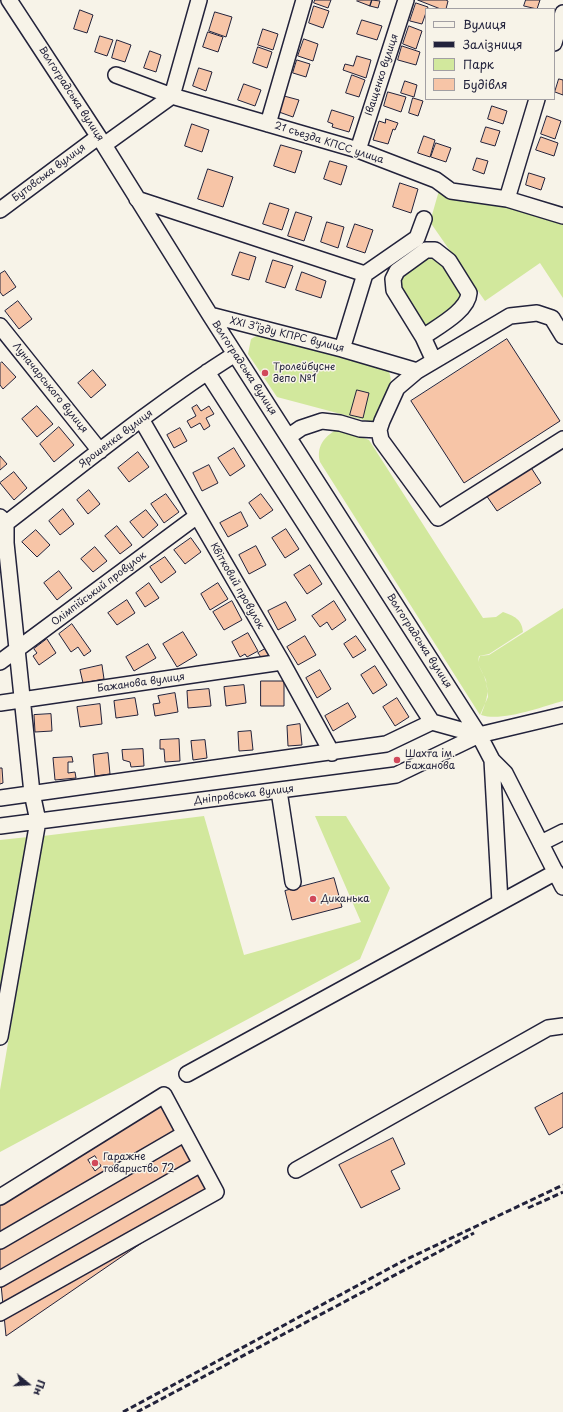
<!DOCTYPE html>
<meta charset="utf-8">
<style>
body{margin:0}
#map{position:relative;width:563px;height:1412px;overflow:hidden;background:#f7f3e8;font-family:"Playpen Sans",sans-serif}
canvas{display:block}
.legend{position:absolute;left:425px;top:8px;width:130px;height:92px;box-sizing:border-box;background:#f7f3e8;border:1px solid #a29fa3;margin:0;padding:5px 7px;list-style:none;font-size:12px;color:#22223b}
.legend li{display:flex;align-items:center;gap:8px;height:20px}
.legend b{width:20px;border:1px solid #a29fa3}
.north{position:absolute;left:8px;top:1364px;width:40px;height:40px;-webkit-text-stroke:3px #f7f3e8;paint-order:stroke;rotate:108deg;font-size:11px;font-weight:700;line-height:16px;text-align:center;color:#22223b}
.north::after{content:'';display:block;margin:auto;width:14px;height:18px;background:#22223b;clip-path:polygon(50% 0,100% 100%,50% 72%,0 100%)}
</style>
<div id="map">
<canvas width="563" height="1412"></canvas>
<ul class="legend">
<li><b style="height:5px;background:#f7f3e8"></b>Вулиця</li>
<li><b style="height:5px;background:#22223b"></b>Залізниця</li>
<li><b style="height:11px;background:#d2e89d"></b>Парк</li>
<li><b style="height:11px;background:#f7c5a7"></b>Будівля</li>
</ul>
<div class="north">Пн</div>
</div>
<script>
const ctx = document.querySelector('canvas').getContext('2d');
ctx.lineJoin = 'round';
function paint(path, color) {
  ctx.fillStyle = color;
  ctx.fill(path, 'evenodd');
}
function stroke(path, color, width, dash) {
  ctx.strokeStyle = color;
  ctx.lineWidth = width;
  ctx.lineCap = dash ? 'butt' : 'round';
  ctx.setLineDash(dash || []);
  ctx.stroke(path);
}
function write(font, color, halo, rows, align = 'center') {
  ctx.font = font + ' "Playpen Sans",sans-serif';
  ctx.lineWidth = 3;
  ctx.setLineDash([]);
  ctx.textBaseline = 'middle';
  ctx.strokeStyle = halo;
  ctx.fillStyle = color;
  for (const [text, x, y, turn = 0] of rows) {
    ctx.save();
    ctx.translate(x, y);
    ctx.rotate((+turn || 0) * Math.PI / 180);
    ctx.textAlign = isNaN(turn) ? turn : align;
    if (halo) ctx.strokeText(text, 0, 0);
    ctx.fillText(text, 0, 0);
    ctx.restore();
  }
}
const green = new Path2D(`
 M440 187 506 202 563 219V298L540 263 485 301 430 222Z
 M432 256C448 266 461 281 462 301L427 328C416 313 399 295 401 276L427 257Z
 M261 333 387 369C398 383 382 406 376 420L371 422 277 397 248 354 251 339Z
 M336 430 346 431 369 440 483 618 496 617 503 612C514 616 522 619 523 632L489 654 479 656 478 662 480 656 489 655 563 608V701C541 707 502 722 481 715 490 693 490 686 478 664L486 680 488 697 480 715 320 462C316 447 324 437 336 430Z
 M204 816 244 955 361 922 315 816H346L390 888 360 959 0 1152V1090L43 836Z
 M28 837 0 998V840Z`);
const building = new Path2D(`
 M315 0H331L328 8 314 3Z
 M358 0H372L370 6 357 1Z
 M372 0 380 1 378 8 370 6Z
 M418 0H446L448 1 446 9H441Z
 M526 0H540L537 9 524 6Z
 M416 3 428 7 422 24 410 21Z
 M314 6 329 11 323 28 309 23Z
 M80 10 93 15 87 33 74 29Z
 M215 12 232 17 226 37 209 31Z
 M362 20 382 26 377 40 357 34Z
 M409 26 422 31 416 49 403 44Z
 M263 29 278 34 273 50 258 45Z
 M208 32 223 37 218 52 203 47Z
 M100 36 113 40 107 56 95 52Z
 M304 39 318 44 313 61 298 56Z
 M117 40 131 45 125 62 112 58Z
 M402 46 420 52 416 65 398 60Z
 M258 47 272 52 267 68 253 63Z
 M150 51 161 55 156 72 144 68Z
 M357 56 371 60 366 78 343 70 345 64 353 66Z
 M297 60 310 64 306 77 293 73Z
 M199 68 212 72 206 91 193 86Z
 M352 75 365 80 359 97 346 93Z
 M559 79 563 80V95L555 92Z
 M405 81 417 85 414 97 401 93Z
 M244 84 261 90 255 106 238 100Z
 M388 92 406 97 401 112 384 106Z
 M284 96 299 100 293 117 279 112Z
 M413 98 423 101 418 116 409 113Z
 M492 106 507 111 503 124 488 119Z
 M332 110 354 117 349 132 332 127 333 124 328 122Z
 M547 116 561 121 555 139 541 134Z
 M386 119 398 123 395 130 393 129 388 144 373 140 379 121 385 123Z
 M192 124 209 130 202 152 185 146Z
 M486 127 500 131 495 146 481 142Z
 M424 136 435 140 430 157 418 153Z
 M541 137 558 143 554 156 536 150Z
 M436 143 451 148 446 162 431 157Z
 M281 145 302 151 295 173 274 166Z
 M477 158 488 161 484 174 473 170Z
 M330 161 347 166 341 185 324 179Z
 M208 169 233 177 223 207 198 199Z
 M529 173 545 178 541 190 526 185Z
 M400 183 418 189 411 213 393 207Z
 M270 203 289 209 282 230 263 224Z
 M296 212 312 217 304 241 288 236Z
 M327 222 344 227 338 248 321 242Z
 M355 224 373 230 365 253 347 247Z
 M240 252 256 257 249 280 232 275Z
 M273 260 293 266 285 288 266 282Z
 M5 271 16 287 3 296 0 292V274Z
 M302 272 326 281 321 298 296 290Z
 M18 301 32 319 19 329 5 311Z
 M507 339 560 421 464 483 411 401Z
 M2 362 16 377 3 389 0 385V364Z
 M93 370 106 385 91 398 78 383Z
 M357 390 369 393 363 418 350 415Z
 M197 405 201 411 209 406 214 414 206 418 210 426 204 430 200 423 191 428 187 421 196 416 192 408Z
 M37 406 53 424 37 437 22 419Z
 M59 427 74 445 54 462 40 444Z
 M180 428 187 441 174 448 167 435Z
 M234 448 245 466 230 476 218 458Z
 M138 452 149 467 129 482 118 468Z
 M0 456 7 464 0 470Z
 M209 465 218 483 202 491 193 473Z
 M530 466 541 483 497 511 486 495Z
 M14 472 27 488 14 500 0 483Z
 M89 490 100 504 88 514 77 500Z
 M166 494 179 512 164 523 151 504Z
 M261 494 273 510 260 519 249 503Z
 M63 509 74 524 60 535 49 521Z
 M146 510 158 525 143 538 130 522Z
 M241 512 248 526 228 537 220 523Z
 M117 526 132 545 120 554 105 536Z
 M286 529 299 549 285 558 272 538Z
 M36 530 50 545 37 557 22 542Z
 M191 538 201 552 185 564 174 550Z
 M256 546 266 565 249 574 239 555Z
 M95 547 107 561 93 572 81 559Z
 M165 557 176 572 161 583 150 567Z
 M310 565 322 584 307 594 294 575Z
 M59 571 72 588 57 600 44 583Z
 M149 583 159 598 145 607 136 593Z
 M218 583 228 599 210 610 201 594Z
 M127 600 135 613 117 625 108 613Z
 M232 601 242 620 224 630 213 612Z
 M334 601 346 620 332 630 327 622 320 627 312 616Z
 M286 602 296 620 278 630 268 611Z
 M72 624 91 651 84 656 78 647 71 652 59 634Z
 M183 632 197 655 177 667 163 644Z
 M248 633 258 651 247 657 245 654 240 657 232 642Z
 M305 636 316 655 298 665 287 647Z
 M356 636 366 650 353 658 344 644Z
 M47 639 56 653 39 665 33 656 37 653 34 649Z
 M148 644 156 658 134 671 126 657Z
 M265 649 270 657 263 660 258 653Z
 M102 665 104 679 83 683 80 670Z
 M375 666 387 685 373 694 361 675Z
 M320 670 331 689 317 698 306 678Z
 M261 681H284V706H261Z
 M244 685 246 703 226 706 224 687Z
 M209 689 211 706 188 708 187 691Z
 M175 693 178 712 155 716 153 704 160 703 158 696Z
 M135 698 138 715 116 718 114 701Z
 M397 698 409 717 395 726 383 707Z
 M348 703 356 717 333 731 325 716Z
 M100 704 102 724 80 727 77 707Z
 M51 714 52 731 35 732 34 715Z
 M300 724 302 745 288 746 287 726Z
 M251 731 253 750 239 751 238 732Z
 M179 739 180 761 165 762 164 749H160V740Z
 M205 740 207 758 193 760 191 741Z
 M143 749 144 766 131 767 130 762 123 760 122 750Z
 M108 753 110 774 95 776 93 755Z
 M72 757 73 762H68V773L75 772 76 778 55 780 53 758Z
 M0 768H2L3 783 0 784Z
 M334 878 342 907 292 920 285 891Z
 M563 1093V1127L549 1135 535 1108Z
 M164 1095 216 1192 6 1336 0 1274V1197Z
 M393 1138 405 1164 391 1171 400 1189 361 1208 339 1165Z
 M95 1156 101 1166 95 1171 88 1160Z`);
const minor = new Path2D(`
 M9 0 104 145 210 315 479 735 492 760 505 773 563 887
 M554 43 563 13
 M116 75 172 96 358 150 436 180 451 191 507 199 563 216
 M268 124 304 0
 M104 145 172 96 199 0
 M358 150 406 0
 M137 199 365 274
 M507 199 537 99
 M0 210 98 137
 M210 315 342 349 417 371
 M0 326 100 451
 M563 336 552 318 537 313 510 316 417 371 397 388 382 421 379 430 381 440 438 518 563 439
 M423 337C437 327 468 311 469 293L449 261 435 250H426L397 271 393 279 394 290 423 337 434 361
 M342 349 365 274 417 238 424 219
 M207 372 432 722
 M141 419 282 662 332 753
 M288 437 301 428 322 421 340 423 360 429 379 430
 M0 517 6 523V543L32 793 38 821 0 1037
 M0 528C77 469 153 406 235 354
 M0 662 197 516
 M0 703 282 662
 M492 760 500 902
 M279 791 293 882
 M0 798 386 744 432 722 479 735
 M0 826 396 775 479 735 563 715
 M541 843 563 832
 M187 1074 556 872
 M296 1170 548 1028 563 1026
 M0 1197 164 1095 216 1192 0 1313
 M0 1241 184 1134
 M0 1279 201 1164`);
const rail = new Path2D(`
 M528 1208 563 1192
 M123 1412 403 1261 563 1185
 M137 1412 474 1233`);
const markers = [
 [265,373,4,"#d1495b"],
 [397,760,4,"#d1495b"],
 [313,899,4,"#d1495b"],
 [95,1163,4,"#d1495b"]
];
const streetNames = [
 ["Іващенко вулиця",382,75,-72],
 ["Волгоградська вулиця",71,94,57],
 ["21 съезда КПСС улица",329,143,18],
 ["Бутовська вулиця",49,173,-37],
 ["XXI З’їзду КПРС вулиця",287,335,14],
 ["Волгоградська вулиця",244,368,57],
 ["Луначарського вулиця",50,388,51],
 ["Ярошенка вулиця",116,439,-37],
 ["Квітковий провулок",237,586,60],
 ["Олімпійський провулок",99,589,-37],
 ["Волгоградська вулиця",419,641,57],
 ["Бажанова вулиця",141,683,-8],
 ["Дніпровська вулиця",244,795,-7]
];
const poiNames = [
 ["Тролейбусне",273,367],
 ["депо №1",273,379],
 ["Шахта ім.",405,754],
 ["Бажанова",405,766],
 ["Диканька",321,899],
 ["Гаражне",103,1157],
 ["товариство 72",103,1169]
];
paint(green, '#d2e89d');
paint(building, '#f7c5a7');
stroke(building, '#22223b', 1);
stroke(minor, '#22223b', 18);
stroke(minor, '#f7f3e8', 15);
stroke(rail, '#22223b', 3, [6, 3]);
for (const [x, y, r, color] of markers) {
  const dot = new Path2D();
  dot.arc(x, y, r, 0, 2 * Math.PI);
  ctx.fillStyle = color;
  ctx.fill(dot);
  stroke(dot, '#f7f3e8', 1.5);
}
write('10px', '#22223b', '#f7f3e8', streetNames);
write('10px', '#22223b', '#f7f3e8', poiNames, 'left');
</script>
